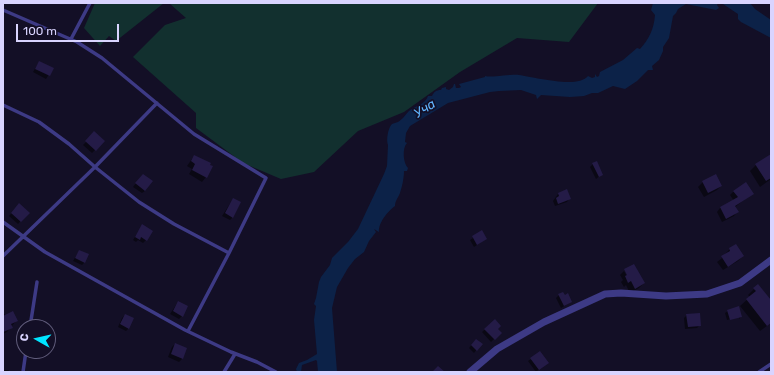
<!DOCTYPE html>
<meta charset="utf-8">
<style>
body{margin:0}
#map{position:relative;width:774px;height:375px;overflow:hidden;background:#130f26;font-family:Rubik,sans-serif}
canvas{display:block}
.frame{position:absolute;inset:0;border:4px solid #d9d4ff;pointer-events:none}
.north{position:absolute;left:16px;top:319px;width:40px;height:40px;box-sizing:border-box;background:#130f26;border:1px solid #625e7d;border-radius:50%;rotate:278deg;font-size:11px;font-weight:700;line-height:16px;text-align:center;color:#d9d4ff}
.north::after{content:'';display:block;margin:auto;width:14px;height:18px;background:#00e5ff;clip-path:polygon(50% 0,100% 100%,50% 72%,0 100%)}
.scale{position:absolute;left:16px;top:24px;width:103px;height:18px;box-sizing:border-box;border:2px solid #d9d4ff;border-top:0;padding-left:5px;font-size:12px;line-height:14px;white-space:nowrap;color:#d9d4ff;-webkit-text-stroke:3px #130f26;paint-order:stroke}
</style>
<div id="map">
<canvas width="774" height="375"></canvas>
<div class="frame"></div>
<div class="north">С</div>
<div class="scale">100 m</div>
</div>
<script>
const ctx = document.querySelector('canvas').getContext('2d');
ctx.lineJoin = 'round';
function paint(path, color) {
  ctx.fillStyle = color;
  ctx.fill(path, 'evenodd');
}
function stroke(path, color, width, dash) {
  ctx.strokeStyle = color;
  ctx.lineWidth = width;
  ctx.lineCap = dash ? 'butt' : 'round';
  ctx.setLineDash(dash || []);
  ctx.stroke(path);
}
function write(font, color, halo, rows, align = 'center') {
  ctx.font = font + ' Rubik,sans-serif';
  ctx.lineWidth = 3.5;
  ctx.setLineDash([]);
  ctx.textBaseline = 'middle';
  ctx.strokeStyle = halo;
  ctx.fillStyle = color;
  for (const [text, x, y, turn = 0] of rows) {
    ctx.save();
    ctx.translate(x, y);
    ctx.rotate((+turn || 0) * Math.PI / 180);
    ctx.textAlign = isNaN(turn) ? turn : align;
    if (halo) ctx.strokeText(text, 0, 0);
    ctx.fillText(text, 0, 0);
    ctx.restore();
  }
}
const green = new Path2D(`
 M95 3H164L116 41 109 36 100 46 84 28Z
 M169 3H598L569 42 517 38 460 72 404 112 358 131 314 172 281 179 243 163 196 128V113L133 57 165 25 186 18Z`);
const water = new Path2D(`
 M653 3H718L717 5 719 8 716 10 686 4 678 9 676 13 673 16 669 38 663 47V51L659 60 652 66 653 70H648L637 81 625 89 613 86 598 93H592L584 96 570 97 541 95 537 99 536 95 521 90 499 91 490 92 448 103 410 126 406 133 405 142 407 143C402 148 403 163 408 168L407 171H404C404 178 402 187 400 193 398 198 395 201 395 206 388 211 378 223 379 232L374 229 376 232 369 241 364 252 355 259 348 268 337 287 332 308 337 372H318L317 361 316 360 302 365 301 372H297L296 369 299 363 307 360 317 354 314 320 316 306 314 304 316 298 319 282 321 277 330 265 332 258 348 242 358 229 384 174 387 166 388 145C386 140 388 128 392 124 394 123 396 123 398 122 402 120 406 114 409 111 416 105 425 105 428 96H432C434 92 436 90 441 90L442 88 446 87V89L449 90 453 87 454 84H455L456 88H459L461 87 459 84 485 77V76C491 78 511 74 519 75 534 77 578 89 588 76L592 78 595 77V74L597 77 599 76 600 72 623 60 637 48 640 49C649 39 654 29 655 15L651 10Z
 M718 3H750L755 9 771 20V38L741 22 738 19V14L723 4Z`);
const shadow = new Path2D(`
 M39 62 53 68 46 79 33 72Z
 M95 133 104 141 92 153 83 145Z
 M771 155V179L760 187 750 171 756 165Z
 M194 156 209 165 206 177 202 182 189 174 192 169 187 166Z
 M593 164 602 174 596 179 590 167Z
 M716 175 721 186 717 190 704 197 698 187 703 182Z
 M140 178 145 191 142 193 133 187Z
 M734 191 753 193 735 207 737 212 734 216 722 222 717 212 720 208 734 201 730 195Z
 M558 194 569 199 567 202 555 206 553 201Z
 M233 199V217L230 220 222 216Z
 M19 205 28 213 18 224 9 216Z
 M142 226 146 240 143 243 138 240 136 242 133 240Z
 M482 232 486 239 474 247 470 240Z
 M730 249 743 256 738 261 723 270 717 262 726 255 725 254Z
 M79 251 85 262 82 265 73 261Z
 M624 271 629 280 644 283 639 288 630 293 626 285 624 287 621 282 623 280 620 275Z
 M754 289 771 302V323L760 331 740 306 750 297 748 295Z
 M559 295 571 302 561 308 556 298Z
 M178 302 182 316 179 319 170 314Z
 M728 311 741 317 739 319V317L727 320 725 313Z
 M5 314V316L16 321 7 332 3 334V315Z
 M125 315 129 328 126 331 118 327 122 318Z
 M687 315 700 325 697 328 685 329 684 318Z
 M495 320 497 329 500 333 491 342 482 332Z
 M476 340 481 344 474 353 469 348Z
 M175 344 186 349 182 359 179 362 168 357 172 347Z
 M531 359 544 365 536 372 528 361Z
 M3 370H9L8 372H3Z`);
const building = new Path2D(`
 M39 61 54 68 50 76 35 69Z
 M94 131 105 141 96 151 85 141Z
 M771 154V178L766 181 755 164Z
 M194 155 211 163 210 165 213 166 207 178 192 170 195 164 191 161Z
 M597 161 603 175 599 177 592 163Z
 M143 174 153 181 145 191 135 183Z
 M716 174 722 186 708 193 702 181Z
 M746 182 754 194 735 206 739 212 726 219 720 207 738 197 733 191Z
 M567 189 571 199 558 204 556 198 559 196 558 193Z
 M233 198 241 202 233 218 225 213Z
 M19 203 30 213 21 222 11 213Z
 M142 224 153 231 147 241 141 237 140 240 135 237Z
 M482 230 487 239 477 245 472 236Z
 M736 244 744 256 728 267 721 256 730 251 729 248Z
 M79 250 89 254 85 263 75 258Z
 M634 264 645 283 635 289 631 281 628 283 625 276 627 275 624 269Z
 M758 284 771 300V323L767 326 746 299 756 291 753 288Z
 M563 292 565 295 568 293 572 302 564 306 558 294Z
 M178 301 188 306 183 317 173 311Z
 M739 306 742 317 730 320 727 310Z
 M13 311 18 321 11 324 13 328 3 332V316Z
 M700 313 701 326 688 327 686 314Z
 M125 314 134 318 129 329 120 324Z
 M495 319 501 326 498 329 502 333 495 340 484 329Z
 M476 339 483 344 477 351 471 345Z
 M175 343 187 348 183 359 171 354Z
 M540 351 549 363 539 370 530 358Z
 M438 366 445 372H432Z`);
const service = new Path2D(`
 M3 10 77 42 102 58 194 134 266 178 229 253 188 331
 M71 39 90 3
 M3 105 39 122 69 144 95 167 139 202 174 224 229 253
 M3 222 45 252 185 330 231 352 257 362 276 372
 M3 256 95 167 157 103
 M30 327 37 282
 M23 372 26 351
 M224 372 235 354
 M759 372 771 364`);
const minor = new Path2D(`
 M470 372 497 349 544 322 605 294 621 293 666 296 707 294 740 283 771 260`);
const waterNames = [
 ["Уча",425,109,-33]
];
paint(green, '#12302f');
paint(water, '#0c2248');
paint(shadow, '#0007');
paint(building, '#241b47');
stroke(service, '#3d3a85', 3.5);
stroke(minor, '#3d3a85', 7);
write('italic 13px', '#62b6ff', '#130f26', waterNames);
</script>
